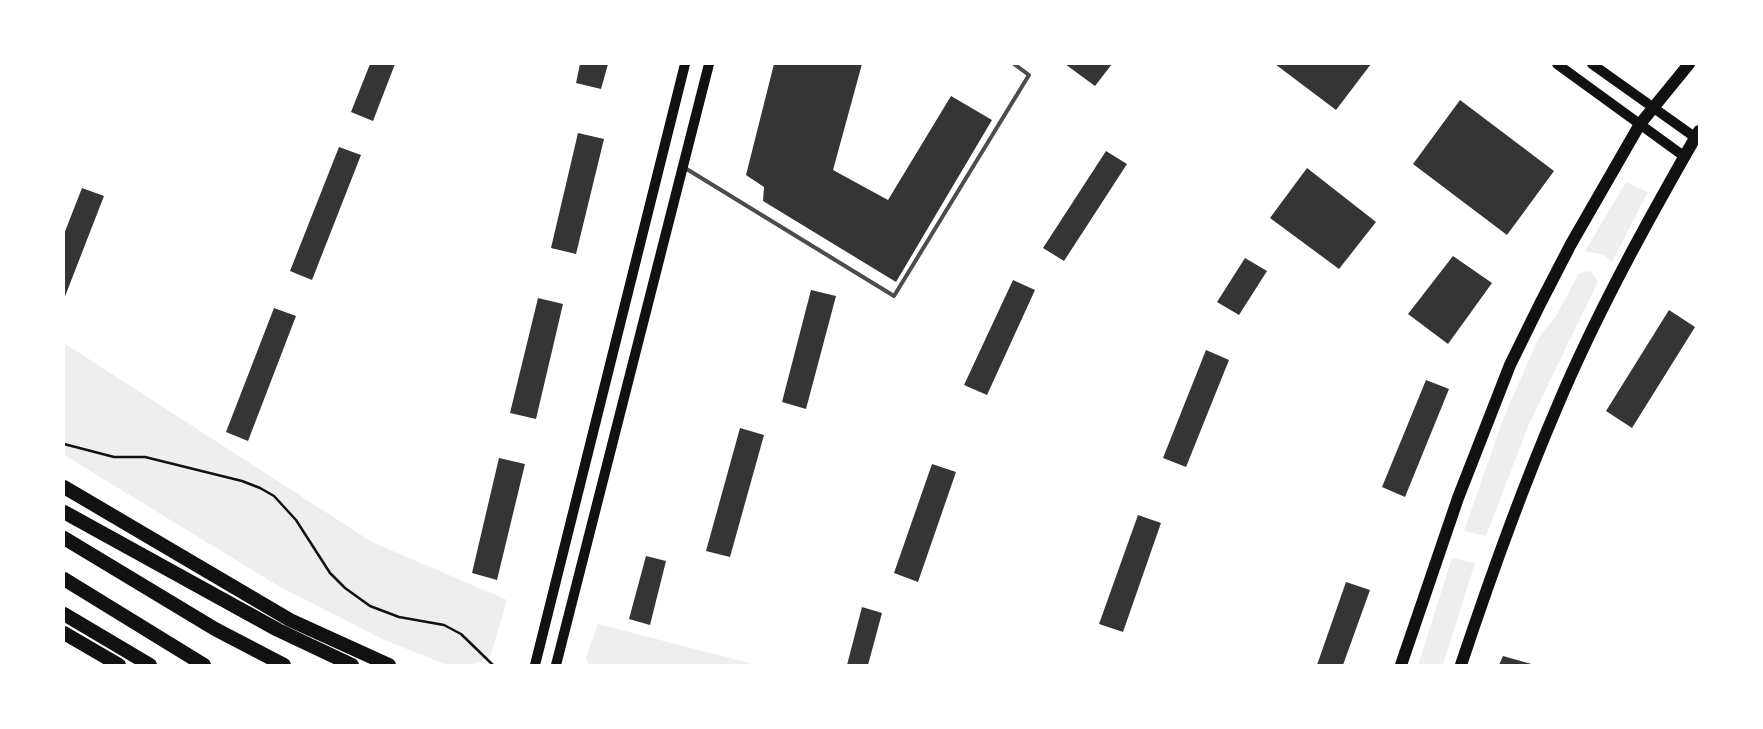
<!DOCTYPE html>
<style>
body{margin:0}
#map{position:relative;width:1763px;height:729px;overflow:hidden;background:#fff;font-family:Signika,sans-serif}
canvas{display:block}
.frame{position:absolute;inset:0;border:65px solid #fff;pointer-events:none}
</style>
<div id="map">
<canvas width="1763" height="729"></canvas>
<div class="frame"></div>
</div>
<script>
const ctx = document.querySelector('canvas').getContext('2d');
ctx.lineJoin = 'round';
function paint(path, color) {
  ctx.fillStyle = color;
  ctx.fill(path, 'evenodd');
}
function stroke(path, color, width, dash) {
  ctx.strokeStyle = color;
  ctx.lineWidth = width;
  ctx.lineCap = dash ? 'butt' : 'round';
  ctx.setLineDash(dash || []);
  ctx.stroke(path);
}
const green = new Path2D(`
 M1626 182 1648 192 1612 262 1604 255 1585 251Z
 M1591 271 1598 282 1529 424 1486 536 1464 531 1503 419 1539 337 1556 316 1579 273Z
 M64 343 372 542 507 600 490 657 472 665H447L382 639 280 587 64 455Z
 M1452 558 1475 563 1443 665H1418Z
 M598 624 757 665H589L586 657Z`);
const building = new Path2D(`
 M370 64H395L373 121 351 112Z
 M580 64H608L601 89 576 83Z
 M774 64H862L833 170 888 200 951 96 992 120 896 282 763 201 764 187 746 175Z
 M1065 64H1112L1095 86Z
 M1275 64H1371L1336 110Z
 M1460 100 1554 171 1507 235 1413 164Z
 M578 133 604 139 576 254 551 248Z
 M339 147 361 155 312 280 290 271Z
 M1106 151 1127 164 1064 261 1043 248Z
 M1307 168 1376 222 1339 269 1270 218Z
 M82 188 104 196 64 299V234Z
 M1453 256 1492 283 1448 344 1408 314Z
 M1245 258 1267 271 1239 315 1217 302Z
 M1013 280 1035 290 987 395 964 385Z
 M811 290 836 296 806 409 782 402Z
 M538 298 563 304 536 419 510 413Z
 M274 308 296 316 248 441 226 432Z
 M1669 310 1695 327 1632 428 1606 411Z
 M1206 350 1229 360 1186 467 1163 458Z
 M1426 380 1449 389 1405 497 1382 487Z
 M740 428 764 435 730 557 706 551Z
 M499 458 525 464 497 580 472 573Z
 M932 464 956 472 918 582 894 573Z
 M1138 515 1161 523 1123 632 1099 624Z
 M646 556 666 561 650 625 629 619Z
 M1346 582 1370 590 1343 665H1317Z
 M862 607 882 613 868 665H847Z
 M1503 656 1535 665H1499Z`);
const path = new Path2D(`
 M64 444 114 457H145L242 481 260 488 274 496 296 520 330 573 345 588 370 606 399 617 444 625 461 634 493 665`);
const service = new Path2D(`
 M685 168 894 296 1029 75 1014 64`);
const secondary = new Path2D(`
 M1557 64 1685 157
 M1592 64 1696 138
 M535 665 685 64
 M556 665 709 64`);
const primary = new Path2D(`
 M1401 665 1458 498 1510 365 1540 304 1571 244 1640 124 1689 64
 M1461 665C1490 578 1521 491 1557 407 1597 312 1648 220 1699 131`);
const trunk = new Path2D(`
 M64 487 290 620 389 665
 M64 512 278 630 352 665
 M64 538 215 629 284 665
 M64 579 204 665
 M64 614 150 665
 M64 633 119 665`);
paint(green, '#eee');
paint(building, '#353535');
stroke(path, '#111', 2.5);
stroke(service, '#4c4c4c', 4);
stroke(secondary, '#111', 10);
stroke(primary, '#111', 12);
stroke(trunk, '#111', 14);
</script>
